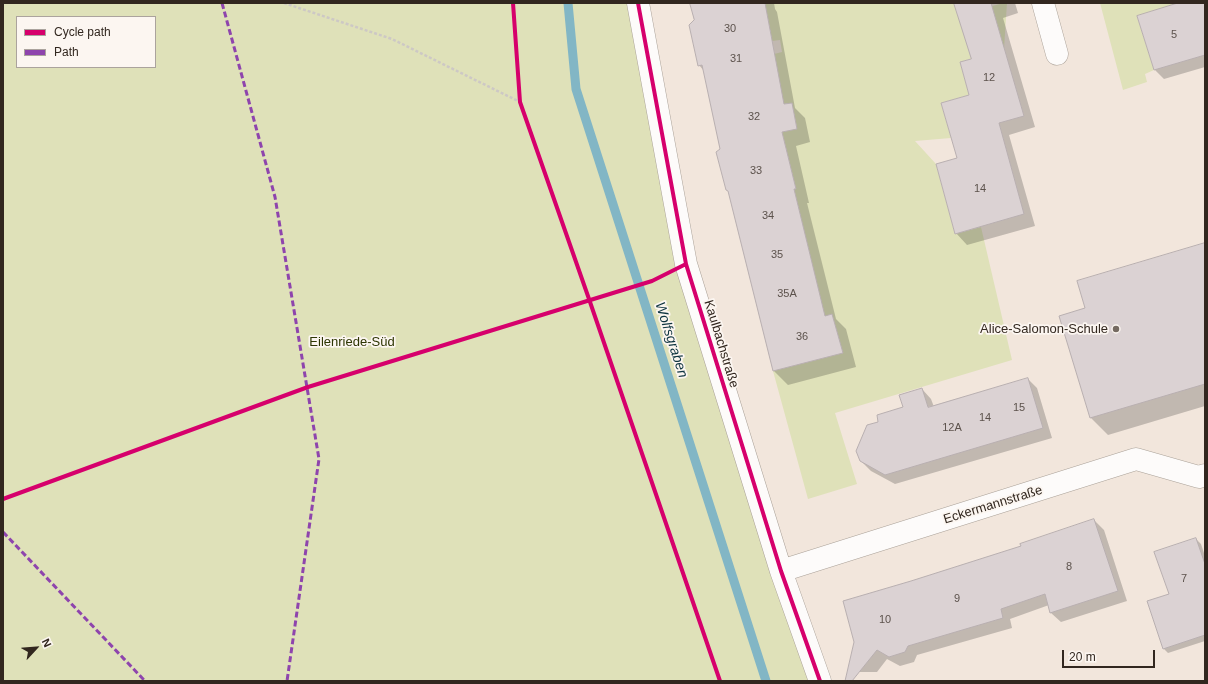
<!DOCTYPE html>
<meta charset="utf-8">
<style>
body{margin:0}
#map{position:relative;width:1208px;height:684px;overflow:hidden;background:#f2e6dc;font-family:Arial,sans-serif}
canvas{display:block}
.frame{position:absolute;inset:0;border:4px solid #32271f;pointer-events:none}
.legend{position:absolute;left:16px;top:16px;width:140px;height:52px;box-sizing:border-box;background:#fcf6f1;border:1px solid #aba39d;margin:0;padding:5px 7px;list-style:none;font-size:12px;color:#32271f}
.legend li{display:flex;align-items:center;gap:8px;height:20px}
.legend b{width:20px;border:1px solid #aba39d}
.north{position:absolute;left:16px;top:628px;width:40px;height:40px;-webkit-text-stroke:3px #fcf6f1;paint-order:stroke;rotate:64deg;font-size:11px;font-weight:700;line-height:16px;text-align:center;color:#32271f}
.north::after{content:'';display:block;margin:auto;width:14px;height:18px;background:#32271f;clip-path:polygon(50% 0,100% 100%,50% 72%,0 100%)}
.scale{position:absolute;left:1062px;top:650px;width:93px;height:18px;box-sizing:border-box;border:2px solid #32271f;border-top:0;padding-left:5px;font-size:12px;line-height:14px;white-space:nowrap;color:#32271f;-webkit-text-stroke:3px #fcf6f1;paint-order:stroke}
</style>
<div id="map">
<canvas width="1208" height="684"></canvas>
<div class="frame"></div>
<ul class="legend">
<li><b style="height:5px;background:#d6006c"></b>Cycle path</li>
<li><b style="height:5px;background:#8e44ad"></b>Path</li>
</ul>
<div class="north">N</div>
<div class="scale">20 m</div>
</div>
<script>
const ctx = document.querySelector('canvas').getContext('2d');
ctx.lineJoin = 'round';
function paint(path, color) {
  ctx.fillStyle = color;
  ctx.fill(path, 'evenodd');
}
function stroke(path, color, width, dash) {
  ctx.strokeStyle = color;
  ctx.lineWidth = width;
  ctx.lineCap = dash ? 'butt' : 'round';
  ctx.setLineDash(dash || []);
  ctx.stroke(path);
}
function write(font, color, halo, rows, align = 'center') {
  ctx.font = font + ' Arial,sans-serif';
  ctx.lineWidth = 3.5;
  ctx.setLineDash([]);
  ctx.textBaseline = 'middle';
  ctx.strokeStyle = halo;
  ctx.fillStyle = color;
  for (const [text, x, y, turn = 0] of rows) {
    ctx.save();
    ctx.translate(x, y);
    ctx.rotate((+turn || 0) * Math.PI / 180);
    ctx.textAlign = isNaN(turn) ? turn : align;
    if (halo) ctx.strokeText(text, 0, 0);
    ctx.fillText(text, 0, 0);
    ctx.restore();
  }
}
const green = new Path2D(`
 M3 3H638L686 264 819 681H3ZM17 17H155V67H17Z
 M765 3H954L958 16 1003 3H1007L1004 49 960 62 969 95 941 103 951 138 915 141 936 164 955 234 981 227 1012 360 835 413 857 484 808 499 773 371 843 353 832 315 816 319 822 306 794 189H796L782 132 797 128 792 103 779 105 774 54 782 52 780 40 772 41Z
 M1100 3H1178L1137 16 1154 70 1145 74 1147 82 1123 90Z`);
const shadow = new Path2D(`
 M692 3H774L775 9 777 12 795 108 805 118 810 142 796 146 809 203H807L836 319 846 329 856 367 788 385 774 371 729 192 704 71 699 65 695 20Z
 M955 3H1015L1018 13 1003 18 1035 127 1009 135 1035 226 967 245 956 233 958 159 971 95 972 59Z
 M1181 3H1205V67L1164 79 1155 70Z
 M1205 244V406L1108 435 1091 418 1086 309Z
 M1028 379 1037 388 1052 438 895 484 871 471 861 461 879 422 904 408 922 389 931 399 934 407Z
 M1094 520 1104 530 1127 601 1061 622 1051 613 1049 605 1010 619 1012 628 917 655 914 662 900 666 887 659 877 672H860L850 662 911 582 1022 547Z
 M1196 539 1201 544 1205 556V641L1168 653 1164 649Z`);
const stream = new Path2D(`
 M568 3 576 89 766 681`);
const building = new Path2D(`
 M690 3H765L784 104 792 103 797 129 782 132 796 189H794L825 316 832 314 843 353 773 371 728 191 726 190 716 152 720 149 702 65 698 66 689 25 694 20Z
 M954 3H991L1024 116 999 123 1024 214 955 234 936 164 957 158 941 103 969 95 960 62 971 59Z
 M1178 3H1205V55L1154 70 1137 16Z
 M1205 243V384L1090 418 1059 316 1085 308 1077 281Z
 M1028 378 1043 428 885 475 860 461 856 451 867 425 878 422 877 415 903 407 899 395 922 388 928 407Z
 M1094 519 1118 591 1050 613 1045 594 1001 609 1003 618 908 646 905 652 889 657 877 650 852 681H845L854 642 843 601 911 581 1021 546 1020 544Z
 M1196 538 1205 564V635L1163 649 1147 601 1169 594 1154 552Z`);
const path = new Path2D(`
 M284 3 392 39 520 102`);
const minor = new Path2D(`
 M638 3 686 264 781 571 820 681
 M1043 3 1057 54
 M781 571 1136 459 1199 477 1205 475`);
const quiet = new Path2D(`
 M222 3 275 197 319 459 287 681
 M3 532 145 681`);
const cycleway = new Path2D(`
 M513 3 520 102 589 299 720 681
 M638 3 686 264 781 571 820 681
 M3 499 308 387 652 281 686 264`);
const markers = [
 [1116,329,4,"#756a61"]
];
const numberNames = [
 ["30",730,29],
 ["5",1174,35],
 ["31",736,59],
 ["12",989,78],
 ["32",754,117],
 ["33",756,171],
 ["14",980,189],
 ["34",768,216],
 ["35",777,255],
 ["35A",787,294],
 ["36",802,337],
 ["15",1019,408],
 ["14",985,418],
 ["12A",952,428],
 ["8",1069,567],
 ["7",1184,579],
 ["9",957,599],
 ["10",885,620]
];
const poiNames = [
 ["Alice-Salomon-Schule",1108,329]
];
const parkNames = [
 ["Eilenriede-Süd",352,342]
];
const streetNames = [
 ["Kaulbachstraße",721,344,73],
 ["Eckermannstraße",993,505,-17]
];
const waterNames = [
 ["Wolfsgraben",671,340,72]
];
paint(green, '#dfe1b9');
paint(shadow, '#0003');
stroke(stream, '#82b6c5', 9);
paint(building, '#dbd2d3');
stroke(building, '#b8afb0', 1);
stroke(minor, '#aaa198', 23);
stroke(path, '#cdc8c5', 2.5, [3, 2]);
stroke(minor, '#fdfbfa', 22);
stroke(quiet, '#8e44ad', 3, [6, 3]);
stroke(cycleway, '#d6006c', 4);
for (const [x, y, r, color] of markers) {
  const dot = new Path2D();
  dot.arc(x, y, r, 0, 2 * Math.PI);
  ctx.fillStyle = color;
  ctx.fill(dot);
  stroke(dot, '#fcf6f1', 1.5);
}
write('11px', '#5c524c', null, numberNames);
write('13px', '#32271f', '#fcf6f1', poiNames, 'right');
write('13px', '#2e3603', '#fcf6f1', parkNames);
write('13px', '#32271f', '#fcf6f1', streetNames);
write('italic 14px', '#0f3540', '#fcf6f1', waterNames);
</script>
